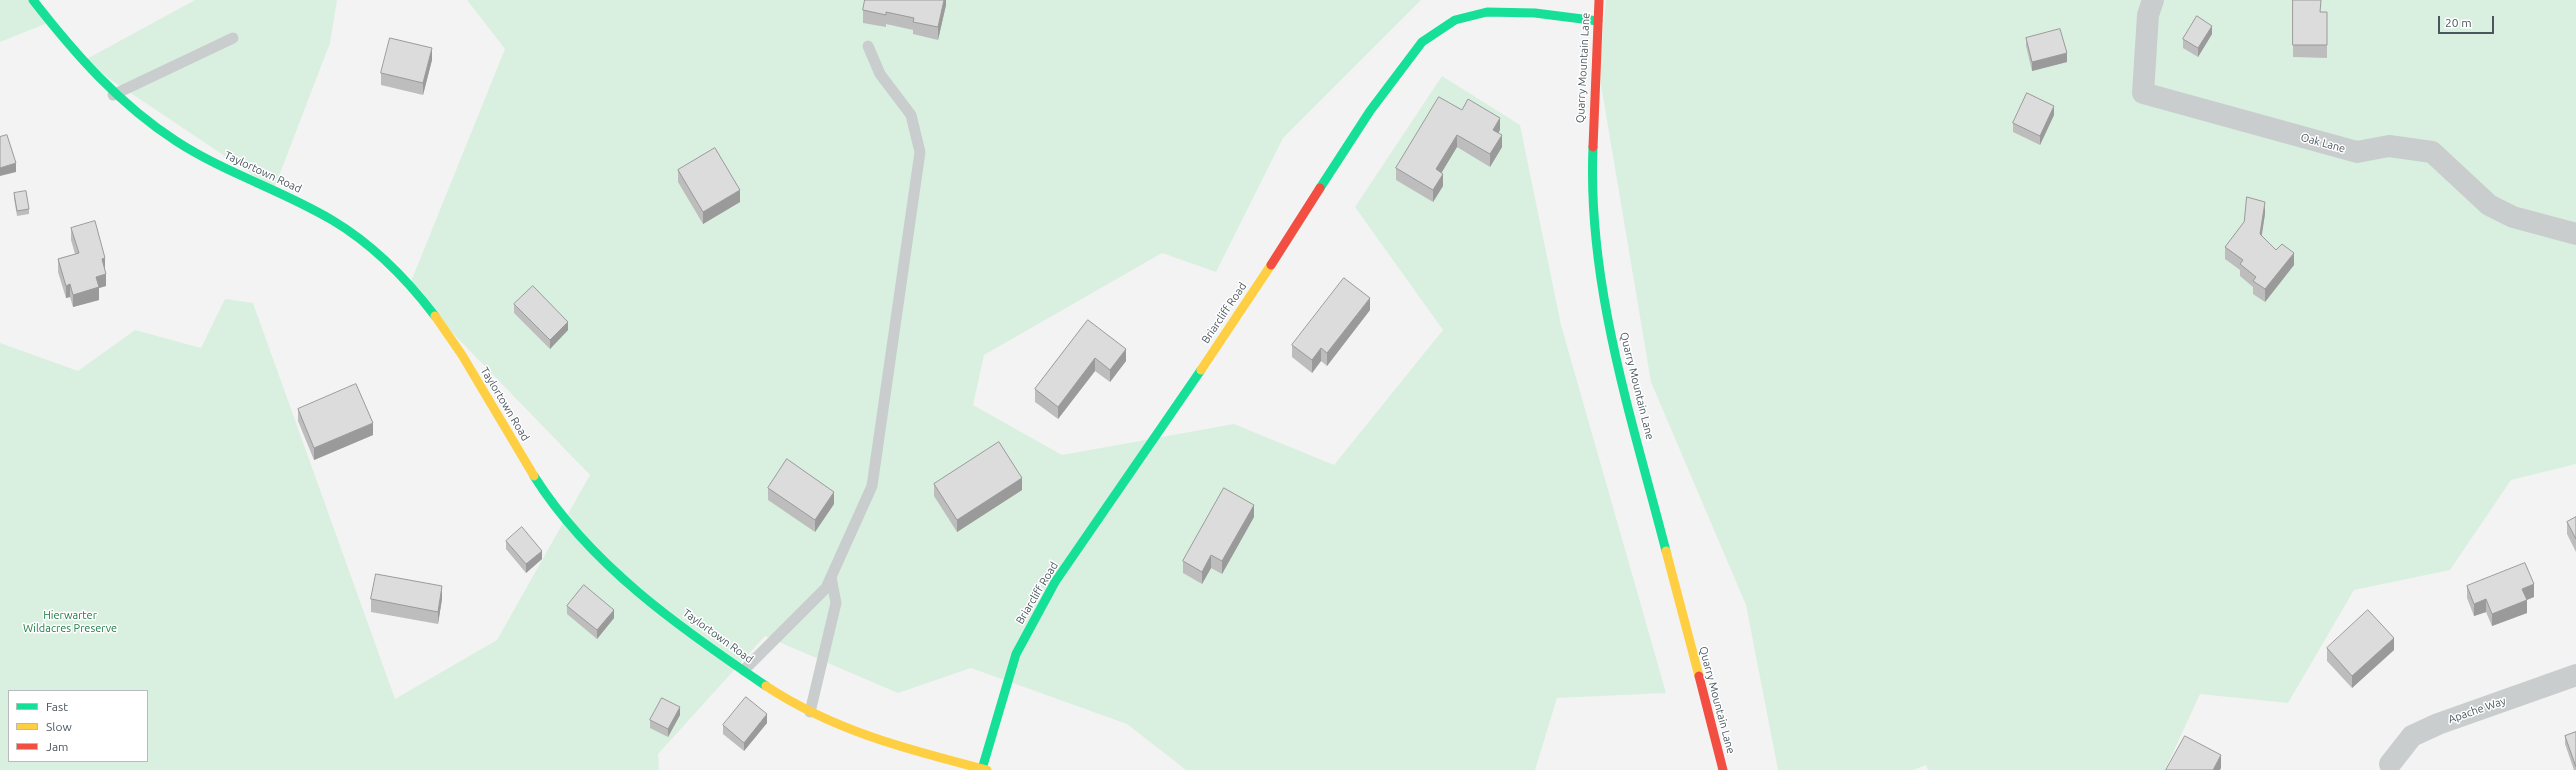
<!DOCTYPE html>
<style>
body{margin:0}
#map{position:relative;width:2576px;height:770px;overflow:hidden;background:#f3f3f3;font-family:Ubuntu,sans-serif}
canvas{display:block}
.legend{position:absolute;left:8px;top:690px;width:140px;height:72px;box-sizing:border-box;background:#fff;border:1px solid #b7bbbf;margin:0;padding:5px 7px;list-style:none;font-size:12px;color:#4a565e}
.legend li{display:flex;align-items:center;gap:8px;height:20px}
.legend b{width:20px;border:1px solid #b7bbbf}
.scale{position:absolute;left:2438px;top:16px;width:56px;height:18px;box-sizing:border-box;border:2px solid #4a565e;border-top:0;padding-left:5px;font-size:12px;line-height:14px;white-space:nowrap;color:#4a565e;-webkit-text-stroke:3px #fff;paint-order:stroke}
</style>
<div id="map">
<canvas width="2576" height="770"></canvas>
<ul class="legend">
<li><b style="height:5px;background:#16e098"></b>Fast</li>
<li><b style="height:5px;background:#ffcf43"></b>Slow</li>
<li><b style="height:5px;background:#f24e42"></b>Jam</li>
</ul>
<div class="scale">20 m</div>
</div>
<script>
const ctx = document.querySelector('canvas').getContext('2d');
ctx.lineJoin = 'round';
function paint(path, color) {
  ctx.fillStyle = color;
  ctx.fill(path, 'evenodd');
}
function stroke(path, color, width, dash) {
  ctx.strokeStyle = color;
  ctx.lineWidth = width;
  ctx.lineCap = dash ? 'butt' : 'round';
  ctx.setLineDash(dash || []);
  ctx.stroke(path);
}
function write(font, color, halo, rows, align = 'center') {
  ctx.font = font + ' Ubuntu,sans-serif';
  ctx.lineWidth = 3;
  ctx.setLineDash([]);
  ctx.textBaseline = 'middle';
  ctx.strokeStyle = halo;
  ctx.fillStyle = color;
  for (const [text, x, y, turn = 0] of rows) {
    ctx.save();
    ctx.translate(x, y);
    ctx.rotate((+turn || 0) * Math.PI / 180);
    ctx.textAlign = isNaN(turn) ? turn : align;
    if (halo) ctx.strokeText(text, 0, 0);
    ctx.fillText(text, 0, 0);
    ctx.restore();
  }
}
const green = new Path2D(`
 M0 0H38L50 22 0 42Z
 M195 0H337L330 43 274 189 83 61Z
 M467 0H1421L1283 138 1216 272 1162 253 984 355 973 405 1062 455 1234 424 1334 465 1443 330 1355 207 1442 76 1520 125 1561 325 1666 693 1557 698 1535 770H1186L1127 724 971 668 898 693 765 636 658 754 659 770H0V343L78 371 135 330 201 348 225 299 253 303 395 699 497 640 590 475 442 322 410 284 505 49ZM9 691H147V761H9Z
 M1606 0H2576V464L2511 480 2450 570 2354 590 2288 703 2200 694 2165 770H1928L1926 765 1913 770H1778L1746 605 1651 382 1599 73Z`);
const lane = new Path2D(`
 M113 95 233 38
 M744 670 826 588 872 486 920 152 911 115 880 74 868 46
 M810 712 836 603 831 577`);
const street = new Path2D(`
 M2153 0 2148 15 2143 93 2357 152 2389 146 2432 152 2489 205 2513 217 2576 234
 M2390 764 2412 736 2438 724 2576 675`);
const fast = new Path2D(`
 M33 0C75 54 119 104 176 141 225 173 282 190 332 220 374 245 406 278 435 316
 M1593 147C1587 285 1632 419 1666 551
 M1320 188 1370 111 1422 42 1455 20 1487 12 1535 13 1598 21
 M534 476C590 565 680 628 766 686
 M982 769 1016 654 1055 582 1201 370`);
const slow = new Path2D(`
 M435 316 462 355 534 476
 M1201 370 1271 265
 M1666 551 1699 676
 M766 686C834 731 909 750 987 770`);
const jam = new Path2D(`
 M1593 147 1599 0
 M1271 265 1320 188
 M1699 676 1723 770`);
const wall = new Path2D(`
 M946 0V5L938 40 913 34V30L886 24V27L863 23V10Z
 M2293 0 2321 12H2327V58L2293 57Z
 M2212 34 2198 57 2183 48V39Z
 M2026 38 2067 62 2032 71 2026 46Z
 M432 60 423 95 381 85V73Z
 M1462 110 1500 130 1498 133 1502 147 1490 167 1457 147 1441 173 1443 186 1433 202 1396 180V168Z
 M2054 115 2040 145 2013 132V123Z
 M678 170 740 202 703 224 678 182Z
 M14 193 29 209V214L17 216 14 198Z
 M2265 214 2261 236 2276 250 2294 265 2265 302 2253 294V287L2240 276V270L2225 259V247Z
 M71 228 105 270 106 286 99 288V300L73 307 70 297 66 298 58 272V259L75 254 71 240Z
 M514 304 568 330 550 349 514 313Z
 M1370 310 1327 366 1321 361 1312 373 1292 357V345Z
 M1088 320 1126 361 1110 382 1095 371 1058 419 1035 402V389Z
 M298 409 373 435 314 460 298 421Z
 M934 484 1022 490 957 532 934 496Z
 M768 488 834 504 815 532 768 500Z
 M1254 517 1222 574 1211 568 1202 584 1183 573V561Z
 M2576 517V552L2567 534V522Z
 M506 541 542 559 526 573 506 549Z
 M2467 586 2534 597 2526 600 2527 613 2492 626 2486 612 2474 616 2467 598Z
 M371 599H442L438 624 371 612Z
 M567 606 614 618 597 639 567 614Z
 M2327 648 2394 650 2352 688 2327 661Z
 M680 715 668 737 650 728V720Z
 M767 723 744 751 723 734V725Z
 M2576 732V770H2574L2565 744V736Z`);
const shadedWall = new Path2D(`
 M944 0H946V5L938 40V27Z
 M2212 26V34L2198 57V48Z
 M432 48V60L423 95V83Z
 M2067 53V62L2032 71V62Z
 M2054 106V115L2040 145V136Z
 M1500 118V130L1493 142V130Z
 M1457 135V147L1436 182V169Z
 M1502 135V147L1490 167V154Z
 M16 163V172L0 176V168Z
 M1443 174V186L1433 202V190Z
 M740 190V202L703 224V212Z
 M2265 202V214L2260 247V234Z
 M2294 253V265L2265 302V289Z
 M105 258V270L102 271V259Z
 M106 274V286L99 288V300L73 307V295L96 277Z
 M70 284V297L66 298V286Z
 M1370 298V310L1327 366V353Z
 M568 322V330L550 349V340Z
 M1321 348V361L1312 373V360Z
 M1126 349V361L1110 382V370Z
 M1095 358V371L1058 419V407Z
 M373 423V435L314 460V448Z
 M1022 478V490L957 532V520Z
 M834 492V504L815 532V520Z
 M1254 505V517L1222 574V561Z
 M542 551V559L526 573V564Z
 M1211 555V568L1202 584V572Z
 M2534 584V597L2522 602V589Z
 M442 586V599L438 624V612Z
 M2486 599V612L2474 616V604Z
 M2527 600V613L2492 626V614Z
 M614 610V618L597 639V630Z
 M2394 638V650L2352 688V676Z
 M680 707V715L668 737V729Z
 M767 714V723L744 751V743Z
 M2221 755V768L2220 770H2213Z`);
const building = new Path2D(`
 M865 0H944L938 27 913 22 914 18 886 12V15L863 10Z
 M2293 0H2321L2320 12H2327V45H2293Z
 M2197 16 2212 26 2198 48 2183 39Z
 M2060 29 2067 53 2032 62 2026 38Z
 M390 38 432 48 423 83 381 73Z
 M2027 93 2054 106 2040 136 2013 123Z
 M1439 97 1462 110 1468 99 1500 118 1493 130 1502 135 1490 154 1457 135 1436 169 1443 174 1433 190 1396 168Z
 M7 135 16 163 0 168V137Z
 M715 148 740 190 703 212 678 170Z
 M26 191 29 209 17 211 14 193Z
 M2247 197 2265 202 2260 234 2276 250 2282 244 2294 253 2265 289 2253 281 2256 277 2240 264 2243 260 2225 247 2244 222Z
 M95 221 105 258 102 259 106 274 96 277 99 287 73 295 70 284 66 286 58 259 79 253 71 228Z
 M1344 278 1370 298 1327 353 1321 348 1312 360 1292 345Z
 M533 286 568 322 550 340 514 304Z
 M1088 320 1126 349 1110 370 1095 358 1058 407 1035 389Z
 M356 384 373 423 314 448 298 409Z
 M999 442 1022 478 957 520 934 484Z
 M787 459 834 492 815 520 768 488Z
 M1224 488 1254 505 1222 561 1211 555 1202 572 1183 561Z
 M2576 517V539L2567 522Z
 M522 527 542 551 526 564 506 541Z
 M2525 563 2534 584 2522 589 2527 600 2492 614 2486 599 2474 604 2467 586Z
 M376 574 442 586 438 612 371 599Z
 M584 585 614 610 597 630 567 606Z
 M2368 610 2394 638 2352 676 2327 648Z
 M746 697 767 714 744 743 723 725Z
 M662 698 680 707 668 729 650 720Z
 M2576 732V767L2565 736Z
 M2185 736 2221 755 2213 770H2166Z`);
const streetNames = [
 ["Quarry Mountain Lane",1583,68,-87],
 ["Oak Lane",2323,143,15],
 ["Taylortown Road",263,172,25],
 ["Briarcliff Road",1224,313,-56],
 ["Quarry Mountain Lane",1637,386,76],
 ["Taylortown Road",505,404,59],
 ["Briarcliff Road",1037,593,-59],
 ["Taylortown Road",718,636,36],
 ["Quarry Mountain Lane",1717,700,75],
 ["Apache Way",2477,710,-19]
];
const parkNames = [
 ["Hierwarter",70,615],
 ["Wildacres Preserve",70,628]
];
paint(green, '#d9f0e0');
stroke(lane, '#cacdce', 11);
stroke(street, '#cacdce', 22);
stroke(fast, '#16e098', 9);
stroke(slow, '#ffcf43', 9);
stroke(jam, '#f24e42', 9);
paint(wall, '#bdbdbe');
paint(shadedWall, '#9a9a9b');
paint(building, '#dcdcdd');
stroke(building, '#9a9a9b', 1);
write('11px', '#4a565e', '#fff', streetNames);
write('11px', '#1d7d44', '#fff', parkNames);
</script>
